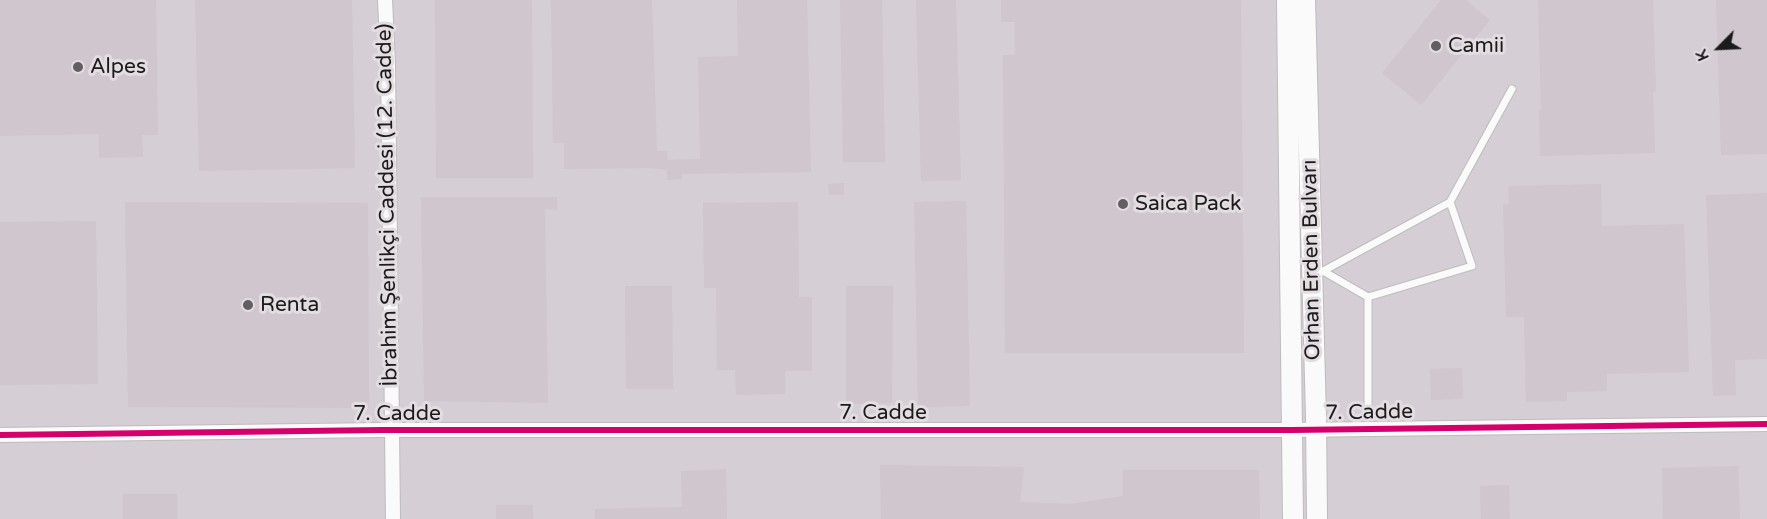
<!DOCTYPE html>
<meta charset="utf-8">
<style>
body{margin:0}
#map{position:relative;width:1767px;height:519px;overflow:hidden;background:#e2dee1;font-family:"Varela Round",sans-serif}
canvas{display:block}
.north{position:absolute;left:1689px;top:18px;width:60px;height:60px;-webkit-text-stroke:4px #e3dde2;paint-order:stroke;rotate:246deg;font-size:16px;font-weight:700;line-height:24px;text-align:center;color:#1c1b1c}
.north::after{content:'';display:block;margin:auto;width:21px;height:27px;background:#1c1b1c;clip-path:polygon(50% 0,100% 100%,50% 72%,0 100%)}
</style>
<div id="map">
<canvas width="1767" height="519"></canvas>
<div class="north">K</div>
</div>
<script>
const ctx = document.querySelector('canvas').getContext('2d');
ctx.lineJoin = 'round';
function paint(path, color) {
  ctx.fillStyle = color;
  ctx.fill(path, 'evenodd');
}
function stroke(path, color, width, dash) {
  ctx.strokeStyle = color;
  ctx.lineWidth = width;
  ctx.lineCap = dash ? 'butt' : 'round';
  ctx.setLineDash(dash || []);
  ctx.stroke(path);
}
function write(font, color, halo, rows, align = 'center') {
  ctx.font = font + ' "Varela Round",sans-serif';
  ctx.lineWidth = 6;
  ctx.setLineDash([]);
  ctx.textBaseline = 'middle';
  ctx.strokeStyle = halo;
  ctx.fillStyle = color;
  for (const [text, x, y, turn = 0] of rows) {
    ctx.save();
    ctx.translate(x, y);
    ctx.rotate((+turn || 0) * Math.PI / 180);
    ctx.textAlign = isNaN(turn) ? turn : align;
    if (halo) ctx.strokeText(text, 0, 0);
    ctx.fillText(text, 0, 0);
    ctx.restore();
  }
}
const built = new Path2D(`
 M0 0H1767V519H0Z`);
const building = new Path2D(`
 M0 0H156L158 135H142L143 157 99 158V134L0 136Z
 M195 0H352L355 168 199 171Z
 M435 0H532L533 178H436Z
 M551 0H652L657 151H667L668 160 700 159 698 57 738 56 737 0H807L811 172 682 174V179L667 180V170L651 168 564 169V143H553Z
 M840 0H882L885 162H843Z
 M916 0H956L961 180 921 181Z
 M1001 0H1241L1244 353H1005L1003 55H1015V22H1001Z
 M1441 0H1466L1490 20 1421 105 1382 73Z
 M1538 0H1653L1656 92H1653L1655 153 1540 156 1539 109H1541Z
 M1716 0H1767V154L1721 155Z
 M844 183V195H829L828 184Z
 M1601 184 1602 226 1684 224 1689 372 1607 374V391L1567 392V401L1526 402 1524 317H1506L1503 204H1509L1508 186Z
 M1767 193V359L1735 360 1736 395 1713 396 1706 195Z
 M421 197H557V210L545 209 548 403 424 401Z
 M966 201 970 406 918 407 914 202Z
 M125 202 368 203 369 408 128 407Z
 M798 202 799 297H812V371H785V394L736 395 735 370H717L716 288H704L703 203Z
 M96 221 98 384 0 385V222Z
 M625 286H672L673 389H626Z
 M846 286H893L892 403 846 404Z
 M1462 368 1463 399 1431 400 1430 369Z
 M880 465 1024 467 1020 502 1069 504 1123 496V470H1259L1260 519H881Z
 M1738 466 1740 519H1663L1662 468Z
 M726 469 727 519H595V509L682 507 681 471Z
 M1509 485 1510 519H1481L1480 486Z
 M123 494H177V519H123Z
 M496 505H533V519H496Z`);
const lane = new Path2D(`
 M1323 271 1368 297V411
 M1314 276 1450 202 1512 89
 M1368 297 1472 266 1450 202`);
const street = new Path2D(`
 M385 0 388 65 393 519
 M0 435 381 430H1292L1767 424`);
const secondary = new Path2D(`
 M1287 0 1293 519
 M1305 0 1316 417 1317 519`);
const cycleway = new Path2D(`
 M0 435 381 430H1292L1767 424`);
const markers = [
 [1436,46,6,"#615f61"],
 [78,67,6,"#615f61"],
 [1123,204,6,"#615f61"],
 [248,305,6,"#615f61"]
];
const poiNames = [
 ["Camii",1448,46],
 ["Alpes",90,67],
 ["Saica Pack",1135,204],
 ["Renta",260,305]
];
const streetNames = [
 ["İbrahim Şenlikçi Caddesi (12. Cadde)",388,205,-91],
 ["Orhan Erden Bulvarı",1312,260,-91],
 ["7. Cadde",883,413],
 ["7. Cadde",1369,413,-1],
 ["7. Cadde",397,414]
];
paint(built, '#d5ced4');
paint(building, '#cfc6ce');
stroke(lane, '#bebcbe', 9);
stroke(street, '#bebcbe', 16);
stroke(secondary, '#bebcbe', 22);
stroke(lane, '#fbfafa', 7);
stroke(street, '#fbfafa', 14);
stroke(secondary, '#fbfafa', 20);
stroke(cycleway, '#d6006c', 6);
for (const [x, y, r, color] of markers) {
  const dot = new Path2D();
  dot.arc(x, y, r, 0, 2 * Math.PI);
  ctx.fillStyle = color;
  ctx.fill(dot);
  stroke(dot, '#e3dde2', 2);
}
write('21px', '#1c1b1c', '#e3dde2', poiNames, 'left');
write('21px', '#1c1b1c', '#e3dde2', streetNames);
</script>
